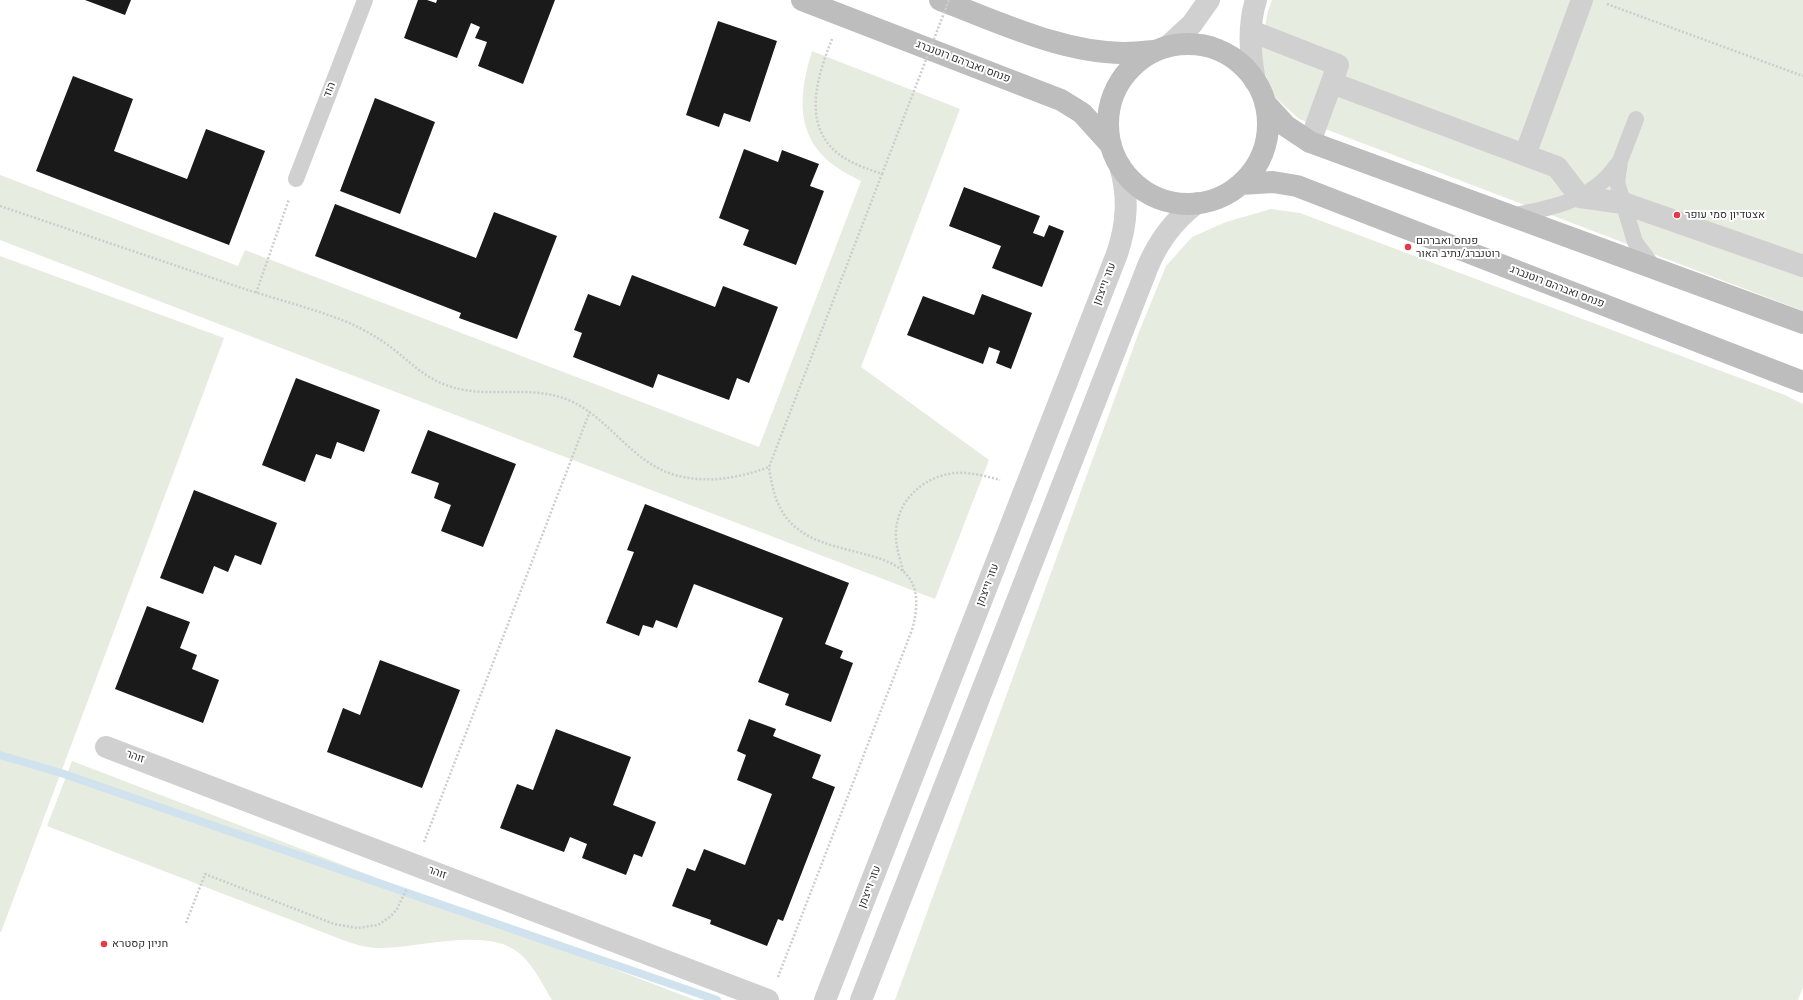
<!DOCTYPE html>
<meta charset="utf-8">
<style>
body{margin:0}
canvas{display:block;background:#fff}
</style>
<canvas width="1803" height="1000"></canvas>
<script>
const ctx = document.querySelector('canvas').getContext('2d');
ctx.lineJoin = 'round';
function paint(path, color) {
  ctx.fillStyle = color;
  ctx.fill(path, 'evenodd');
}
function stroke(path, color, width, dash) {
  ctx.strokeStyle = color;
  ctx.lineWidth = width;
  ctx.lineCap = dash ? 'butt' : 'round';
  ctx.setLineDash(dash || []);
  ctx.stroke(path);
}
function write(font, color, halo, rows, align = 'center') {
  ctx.font = font + ' Roboto,Heebo,sans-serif';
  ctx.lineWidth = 4;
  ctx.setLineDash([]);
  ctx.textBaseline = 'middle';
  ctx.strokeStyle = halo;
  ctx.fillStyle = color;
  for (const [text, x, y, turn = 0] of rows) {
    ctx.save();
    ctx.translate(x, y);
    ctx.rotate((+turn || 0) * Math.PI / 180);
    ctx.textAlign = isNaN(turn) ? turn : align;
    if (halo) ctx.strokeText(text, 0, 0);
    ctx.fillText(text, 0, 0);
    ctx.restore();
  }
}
const green = new Path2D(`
 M1272 0H1803V311L1299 119 1274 96 1259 59 1268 11Z
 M812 51 960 109 861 367 989 460 935 599 0 240V175L238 266 245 250 759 447 861 181C852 176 843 172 835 166 794 137 799 93 812 51Z
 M1271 209 1300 213 1785 395 1803 404V987L1798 1000H895L1139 332 1166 266 1192 237 1226 222Z
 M0 256 224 338 1 932H0Z
 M72 761 695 1000H552C542 984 534 965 519 953 486 926 419 949 378 948 366 948 354 944 343 940L47 826Z`);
const stream = new Path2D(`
 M0 755 61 773 717 1000`);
const building = new Path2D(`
 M85 0H131L125 15Z
 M418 0H427L436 3 437 0H555L523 84 478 66 487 42 475 38 480 27 471 23 457 58 404 38Z
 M718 21 777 41 750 122 724 113 719 127 686 115Z
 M73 76 133 99 114 151 187 179 206 129 265 151 229 245 36 171Z
 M375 98 435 122 400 214 340 191Z
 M744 149 778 162 782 150 819 164 810 186 824 191 796 265 743 245 749 230 719 218Z
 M964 187 1040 216 1033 233 1044 237 1049 225 1064 231 1042 287 992 268 1001 246 949 226Z
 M335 204 476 258 494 212 557 236 517 339 459 318 461 313 315 256Z
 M632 275 715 307 723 286 778 307 749 383 737 378 729 400 658 374 653 388 573 357 582 333 574 330 588 294 620 306Z
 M982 294 1032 313 1011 369 996 363 1000 351 989 347 983 364 907 335 923 296 974 315Z
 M296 378 380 410 364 452 337 442 331 459 316 454 305 482 262 465Z
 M428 430 516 464 483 547 441 531 451 505 434 498 439 483 411 473Z
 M194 490 277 523 261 565 235 555 228 572 214 566 203 594 160 578Z
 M645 504 849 583 825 644 843 651 840 658 853 663 831 722 785 705 789 694 758 682 783 618 694 584 677 628 656 620 653 628 643 625 639 636 606 623 634 552 627 550Z
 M147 606 190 622 180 648 197 655 192 669 219 680 203 723 115 689Z
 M380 660 460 690 422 788 327 752 343 708 360 715Z
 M749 719 776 729 773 736 821 755 812 778 835 787 783 921 778 919 767 946 710 924 711 920 672 906 687 868 695 871 704 849 745 865 772 794 737 780 746 755 737 751Z
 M556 729 631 757 613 805 656 822 642 857 634 854 626 875 582 858 587 844 570 837 564 852 500 828 517 784 533 790Z`);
const path = new Path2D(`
 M1607 4 1803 76
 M0 206C80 233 159 260 239 287 275 299 312 308 347 322 361 328 375 336 388 345 407 359 423 377 446 385 485 400 526 384 566 399 609 416 630 462 675 475 707 484 739 478 769 467
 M256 293 289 199
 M903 571C900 558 895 545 896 532 897 500 924 476 955 473 970 472 986 476 1000 480
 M424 842 590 411
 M186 923 205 874 334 924 357 928 378 925 391 916 397 909 406 890
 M778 977 912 630C938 537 838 567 793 525 777 510 772 489 769 467L882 174C868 169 852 164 840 155 801 126 817 77 832 39`);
const lane = new Path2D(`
 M1636 119 1620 161 1617 182 1635 242 1655 269
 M296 179 365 0
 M1511 216C1543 209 1579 204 1604 180 1610 175 1615 167 1620 161`);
const street = new Path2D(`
 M1251 31 1338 65 1310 142
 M1167 47 1192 24 1209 0
 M1255 81C1250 55 1248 25 1256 0
 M1332 83 1557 167 1580 197 1623 203 1803 266
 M1525 155 1582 0
 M106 747 768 1000
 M825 1000 1117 254C1127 224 1129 197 1120 166
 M861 1000 1148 266C1159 240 1174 220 1197 203`);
const secondary = new Path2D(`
 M802 0 1061 100 1082 113 1111 145
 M940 0C999 22 1060 52 1123 53 1133 53 1144 52 1154 51
 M1108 124a80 80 0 1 1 160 0a80 80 0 1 1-160 0Z
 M1265 103 1286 126 1310 142 1803 323
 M1241 184 1273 182 1297 186 1803 382`);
const pathBridge = new Path2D(`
 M882 174 949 0`);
const markers = [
 [1677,215,4,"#e63946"],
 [1408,247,4,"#e63946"],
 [104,944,4,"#e63946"]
];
const streetNames = [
 ["פנחס ואברהם רוטנברג",963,62,21],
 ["הוד",330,90,-69],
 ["עזר וייצמן",1105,284,-69],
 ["פנחס ואברהם רוטנברג",1557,287,21],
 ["עזר וייצמן",988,585,-69],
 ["זוהר",135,757,21],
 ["זוהר",437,873,21],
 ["עזר וייצמן",870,887,-69]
];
const poiNames = [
 ["אצטדיון סמי עופר",1685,215],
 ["פנחס ואברהם",1416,241],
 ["רוטנברג/נתיב האור",1416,254],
 ["חניון קסטרא",112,944]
];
paint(green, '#e6ecdf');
stroke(stream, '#cfe2ee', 8);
paint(building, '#1a1a1a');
stroke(path, '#cdcdcd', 2.5, [2, 2]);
stroke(lane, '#d0d0d0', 16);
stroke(street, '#d0d0d0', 22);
stroke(secondary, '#bdbdbd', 22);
stroke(pathBridge, '#cdcdcd', 2.5, [2, 2]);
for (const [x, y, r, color] of markers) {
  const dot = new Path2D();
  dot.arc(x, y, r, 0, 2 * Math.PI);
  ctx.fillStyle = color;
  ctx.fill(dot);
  stroke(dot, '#fff', 1.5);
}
write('11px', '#333', '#fff', streetNames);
write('11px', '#333', '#fff', poiNames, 'left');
</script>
